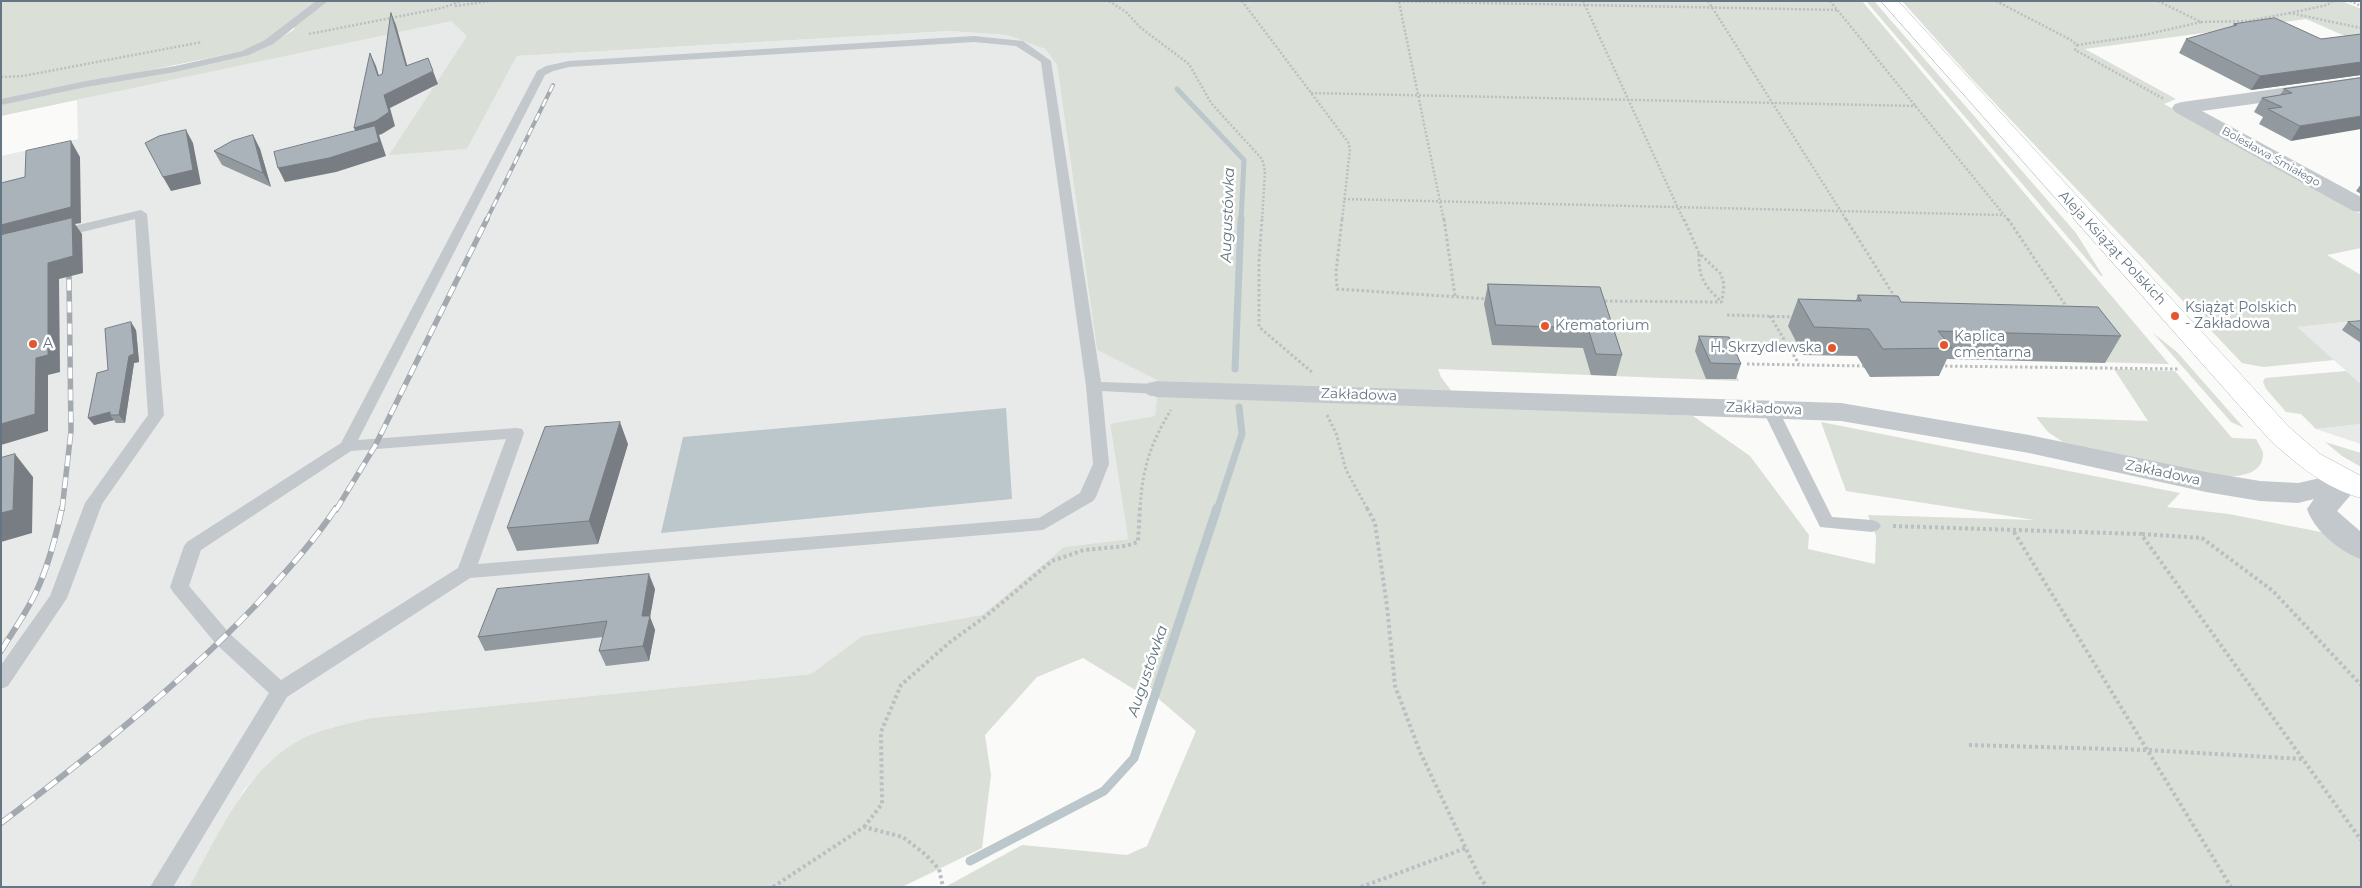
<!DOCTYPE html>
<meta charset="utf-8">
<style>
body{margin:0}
#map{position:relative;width:2362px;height:888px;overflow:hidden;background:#fafaf8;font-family:Montserrat,sans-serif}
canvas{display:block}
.frame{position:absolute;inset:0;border:2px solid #657683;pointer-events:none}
</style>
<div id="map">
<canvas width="2362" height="888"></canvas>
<div class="frame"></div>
</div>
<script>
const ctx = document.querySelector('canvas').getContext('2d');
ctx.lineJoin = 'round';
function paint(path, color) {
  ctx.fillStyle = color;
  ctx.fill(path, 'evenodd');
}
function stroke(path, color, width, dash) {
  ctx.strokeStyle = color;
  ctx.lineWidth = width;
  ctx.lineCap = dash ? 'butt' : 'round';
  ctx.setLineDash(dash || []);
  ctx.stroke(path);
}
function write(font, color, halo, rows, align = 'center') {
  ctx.font = font + ' Montserrat,sans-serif';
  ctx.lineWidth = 5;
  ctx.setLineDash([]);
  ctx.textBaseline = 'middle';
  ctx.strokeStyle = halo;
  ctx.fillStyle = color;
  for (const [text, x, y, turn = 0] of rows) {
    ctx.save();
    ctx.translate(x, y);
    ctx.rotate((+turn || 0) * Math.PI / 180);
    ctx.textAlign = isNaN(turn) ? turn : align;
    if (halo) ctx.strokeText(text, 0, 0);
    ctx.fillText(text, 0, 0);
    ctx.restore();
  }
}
const built = new Path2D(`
 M451 20 468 35 390 154 467 149 517 56 950 31 1007 35 1045 49 1057 65 1097 350 1159 381 1155 416 1110 425 1128 539 1064 547 982 615 862 636 811 674 371 718 330 728 271 761 244 790 189 887H1V156L78 139 77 100Z
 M2361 320V384L2296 327Z
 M2361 424V444L2316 429Z`);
const green = new Path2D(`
 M1 1H1862L2169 364 1727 352 1739 381 1438 369 1441 377 1453 393 1159 381 1097 350 1057 65 1045 49 1007 35 950 31 517 56 467 149 389 155 467 36 451 21 1 116V104L258 51 295 29 287 25 266 41 243 51 1 101Z
 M1866 1H1874L2076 233 2103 276H2101Z
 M1902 1H2342L2361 9V43L2306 19 2085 49 2176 99 2164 104 2361 214V248L2327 255 2361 275V320L2297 327 2334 360 2263 367 2242 363 1971 78Z
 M2153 333 2177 352 2244 428 2231 422Z
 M2114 369 2175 371 2232 438 2256 439 2263 452C2264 474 2242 476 2224 477L2063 442 2048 432 2036 417 2148 421Z
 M2346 371 2361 384V424L2316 429 2301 414 2286 412 2266 389 2263 382 2265 378Z
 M1254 395 1693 416 1750 456 1809 535 1808 549 1875 564 1876 536 1868 515 2035 520 1846 491 1821 422 2180 493 2167 507 2229 514 2331 534 2361 559V887H945L1022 845 1127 855 1147 846 1196 731 1160 700 1147 683 1137 691 1083 658 1037 677 985 735 991 775 982 848 902 887H189C219 835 244 772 298 741 320 729 346 724 371 718L811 674 862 636 982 615 1064 547 1128 539 1110 424 1155 416 1157 397Z
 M2325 442 2361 453V467L2342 456Z`);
const water = new Path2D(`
 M1006 408 1012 499 661 533 683 437Z`);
const streamFar2 = new Path2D(`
 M1177 89 1244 160 1241 221`);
const streamFar1 = new Path2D(`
 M1235 369 1241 219
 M1217 510 1242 434 1239 407`);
const stream = new Path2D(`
 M970 861 1104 791 1134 758 1217 508`);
const pathFar2 = new Path2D(`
 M1109 1 1126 12 1141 28 1189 64 1211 103 1262 159 1265 171 1262 221
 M1242 1 1348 142 1350 149 1342 221
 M1383 1 1838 10
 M1583 1 1684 221
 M1708 1 1847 221
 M1830 1 2009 221
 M1996 1 2071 40 2077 45 2075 50 2164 99
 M2333 1 2327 5 2290 13 2361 28
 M2350 1 2361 6
 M1399 2 1444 221
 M455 6 490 1
 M2201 22 2248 21 2290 13
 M309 34 442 8 461 1
 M2077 45 2144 35 2201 22 2158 1
 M1 77 23 76 202 42
 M1311 93 1916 106
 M1344 199 2003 215`);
const pathFar1 = new Path2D(`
 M1262 219 1259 261V327L1313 373
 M1342 219 1336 272 1337 289 1489 299
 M1444 219 1455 296
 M1684 219 1699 253 1721 274 1724 285 1722 302
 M1846 219 1896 299
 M2008 219 2068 309
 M1699 254C1698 277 1705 287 1722 302
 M1600 301 1722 302
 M1727 315 1796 317
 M1770 316 1799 364
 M1747 364 1866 366
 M1940 366 2179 369
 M1327 415 1336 433 1346 470 1368 510
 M1140 510C1142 470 1150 444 1171 410`);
const path = new Path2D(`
 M1367 508 1375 523 1387 606 1395 686 1420 752 1479 876 1487 887
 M1893 526 2141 534 2361 840
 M2014 532 2231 887
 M2142 534 2202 538 2273 591 2361 685
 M1969 745 2147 750 2303 759
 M864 827 882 804 881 732 901 685 950 642 986 616 1052 561 1084 550 1126 546 1138 542 1140 508
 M773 887 864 827 903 837 926 855 939 869 943 887
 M1361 887 1466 848`);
const lane = new Path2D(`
 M316 1H328L273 44 249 55 175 72 86 87 1 105V99L86 81 175 66 242 51 265 40Z
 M974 36 1023 41 1051 61 1101 382 1157 384 1162 386 1165 389 1162 392 1157 394 1102 391 1109 464 1096 497 1093 501 1043 530 470 578 287 697 173 887H150L269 693 216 644 173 592 170 587 184 546 187 542 341 443 537 71 546 66 569 61ZM974 42 1016 46 1041 62 1086 386 1093 464 1080 493 1039 518 478 564 524 433 522 429 516 428 358 440 545 75 553 71 569 67ZM506 439 458 568 281 680 230 634 189 586 201 550 351 451Z
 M141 210 147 214 164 415 102 504 67 598 8 686 1 689V665L50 596 85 503 148 415 135 219 58 238 51 234 53 231Z
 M1770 404 1776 405 1832 517 1872 520 1878 522 1881 526 1878 530 1872 532 1820 527 1762 409 1764 405Z`);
const street = new Path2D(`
 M2361 77V89L2202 111 2361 197V212L2353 211 2175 112 2172 108 2175 104 2182 102Z
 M1157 381 1841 403 2029 435 2206 472 2260 481 2298 483 2347 472 2357 475 2361 483 2337 511 2361 532V559C2340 552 2314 530 2307 509L2314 499 2298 503 2260 501 2206 492 2029 453 1841 421 1157 397 1148 395 1144 389 1148 383Z`);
const secondary = new Path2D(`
 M1881 1H1898L2289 427 2320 454 2361 476V498C2325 488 2296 464 2269 439Z`);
const railFar2 = new Path2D(`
 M486 221 553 85`);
const railFar1 = new Path2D(`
 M62 510 71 431 69 276
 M336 510 375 446 487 219`);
const rail = new Path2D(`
 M1 651C13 631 27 612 37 590 49 564 56 536 62 508
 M1 823C90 756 177 687 254 607 283 575 312 544 336 508`);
const wall = new Path2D(`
 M2234 24 2321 39 2361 34V75L2251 90 2179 53 2186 39 2232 27Z
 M2361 78 2291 141 2259 124 2263 117 2254 112 2262 98 2280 95 2284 89Z
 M253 135 260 149 271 187 222 165 214 151Z
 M2361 184V194L2356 191Z
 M1488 284 1600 287 1622 355 1616 376 1591 375 1583 348 1492 345 1484 304Z
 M1858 295 1901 302 2121 336 2105 363 1947 359 1939 376 1870 377 1857 356 1803 355 1788 326 1798 299 1856 300Z
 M2361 321V343L2342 330 2348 322Z
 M136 330 139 362 134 363 125 423H116L114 420 94 425 108 370Z
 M1699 336 1741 364 1736 379H1706L1695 351Z
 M628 444 598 544 517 551 507 528Z
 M655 589 650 617 655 630 649 661 606 666 599 651 603 637 485 651 478 637Z`);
const shadedWall = new Path2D(`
 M391 13 396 25 411 79 406 66Z
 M370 53 376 66 383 89 378 76Z
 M2361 62V75L2251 90 2260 76Z
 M433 71 438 84 390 108 395 126 382 134 379 135 386 156 336 172 285 182 278 168 360 141 354 128 384 95Z
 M2361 116V129L2291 141 2300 126Z
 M186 130 193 143 201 184 171 191 163 177Z
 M253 135 260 149 271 187 263 173Z
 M71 141 80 157 81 223 75 224 82 234 83 273 59 279 60 372 48 375V431L1 445V225Z
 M131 322 136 330 139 362 134 363 125 423 119 415Z
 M110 412V415L114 420 94 425 88 418Z
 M620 422 628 444 598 544 589 521Z
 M15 454 33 477 32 533 1 542V513Z
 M649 574 655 589 650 617 655 630 649 661 643 646 642 616Z`);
const building = new Path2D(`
 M391 13 406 66 428 58 433 71 384 95 389 112 376 121 354 128 370 53 378 76 382 74Z
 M2275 18 2321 39 2361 34V62L2260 76 2186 39 2237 25 2234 24Z
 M2361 78V116L2300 126 2268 109 2282 107 2262 98 2292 93 2284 89Z
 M375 126 379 142 329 158 278 168 274 152Z
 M186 130 193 170 163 177 145 143 159 136Z
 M253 135 263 173 214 151 232 141Z
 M71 141V207L1 225V183L25 177 26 151Z
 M72 218 73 256 48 263V355L36 358 35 414 1 424V235Z
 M1488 284 1600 287 1622 355 1596 354 1588 328 1496 325Z
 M1858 295 1898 296 1901 302 2098 307 2121 336 1938 331 1952 348 1883 349 1869 329 1814 327 1798 299 1861 301Z
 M2361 321V331L2348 322Z
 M131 322 134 354 129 356 119 415H110V412L88 418 97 373 108 370 105 329Z
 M1699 336 1729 337 1741 364 1711 363Z
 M620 422 589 521 507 528 545 427Z
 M15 454 13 510 1 513V458Z
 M649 574 642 616H650L643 646 599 651 607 621 478 637 497 589Z`);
const markers = [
 [2175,316,5,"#e4572e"],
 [1545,326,5,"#e4572e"],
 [33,344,5,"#e4572e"],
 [1944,345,5,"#e4572e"],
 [1832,348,5,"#e4572e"]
];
const farStreetnames = [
 ["Bolesława Śmiałego",2271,157,29]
];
const streetNames = [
 ["Aleja Książąt Polskich",2112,248,47],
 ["Zakładowa",1359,395,2],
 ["Zakładowa",1764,409,2],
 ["Zakładowa",2163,473,12]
];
const poiNames = [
 ["Książąt Polskich",2185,308],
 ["- Zakładowa",2185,324],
 ["Krematorium",1555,326],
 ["Kaplica",1954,337],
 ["cmentarna",1954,353],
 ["A",43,344],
 ["H. Skrzydlewska",1822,348,"right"]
];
const waterNames = [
 ["Augustówka",1228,215,-88],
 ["Augustówka",1148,671,-71]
];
paint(built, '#e8e9e9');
paint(green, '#dadfd7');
paint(water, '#bbc7cb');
stroke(streamFar2, '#bbc7cb', 5);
stroke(streamFar1, '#bbc7cb', 7);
stroke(stream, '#bbc7cb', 9);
stroke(secondary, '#b3babf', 1);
stroke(pathFar2, '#bbbfc2', 2.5, [2, 2]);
stroke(pathFar1, '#bbbfc2', 3, [2.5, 2.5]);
stroke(path, '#bbbfc2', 4, [3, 3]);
paint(lane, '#c3c8cc');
paint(street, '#c3c8cc');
paint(secondary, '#fff');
stroke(railFar2, '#a2aab0', 4);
stroke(railFar1, '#a2aab0', 5.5);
stroke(rail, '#a2aab0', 6);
stroke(railFar2, '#fff', 2.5, [8]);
stroke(railFar1, '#fff', 4, [11]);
stroke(rail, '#fff', 4.5, [14]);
paint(wall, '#929a9f');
paint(shadedWall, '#777d82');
paint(building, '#aab3b9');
stroke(building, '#777d82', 1);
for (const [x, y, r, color] of markers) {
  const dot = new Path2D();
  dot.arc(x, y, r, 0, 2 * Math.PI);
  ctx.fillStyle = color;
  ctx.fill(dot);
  stroke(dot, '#fff', 2);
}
write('11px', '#657683', '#fff', farStreetnames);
write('14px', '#657683', '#fff', streetNames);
write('14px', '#657683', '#fff', poiNames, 'left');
write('italic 15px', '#60757c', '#fff', waterNames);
</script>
